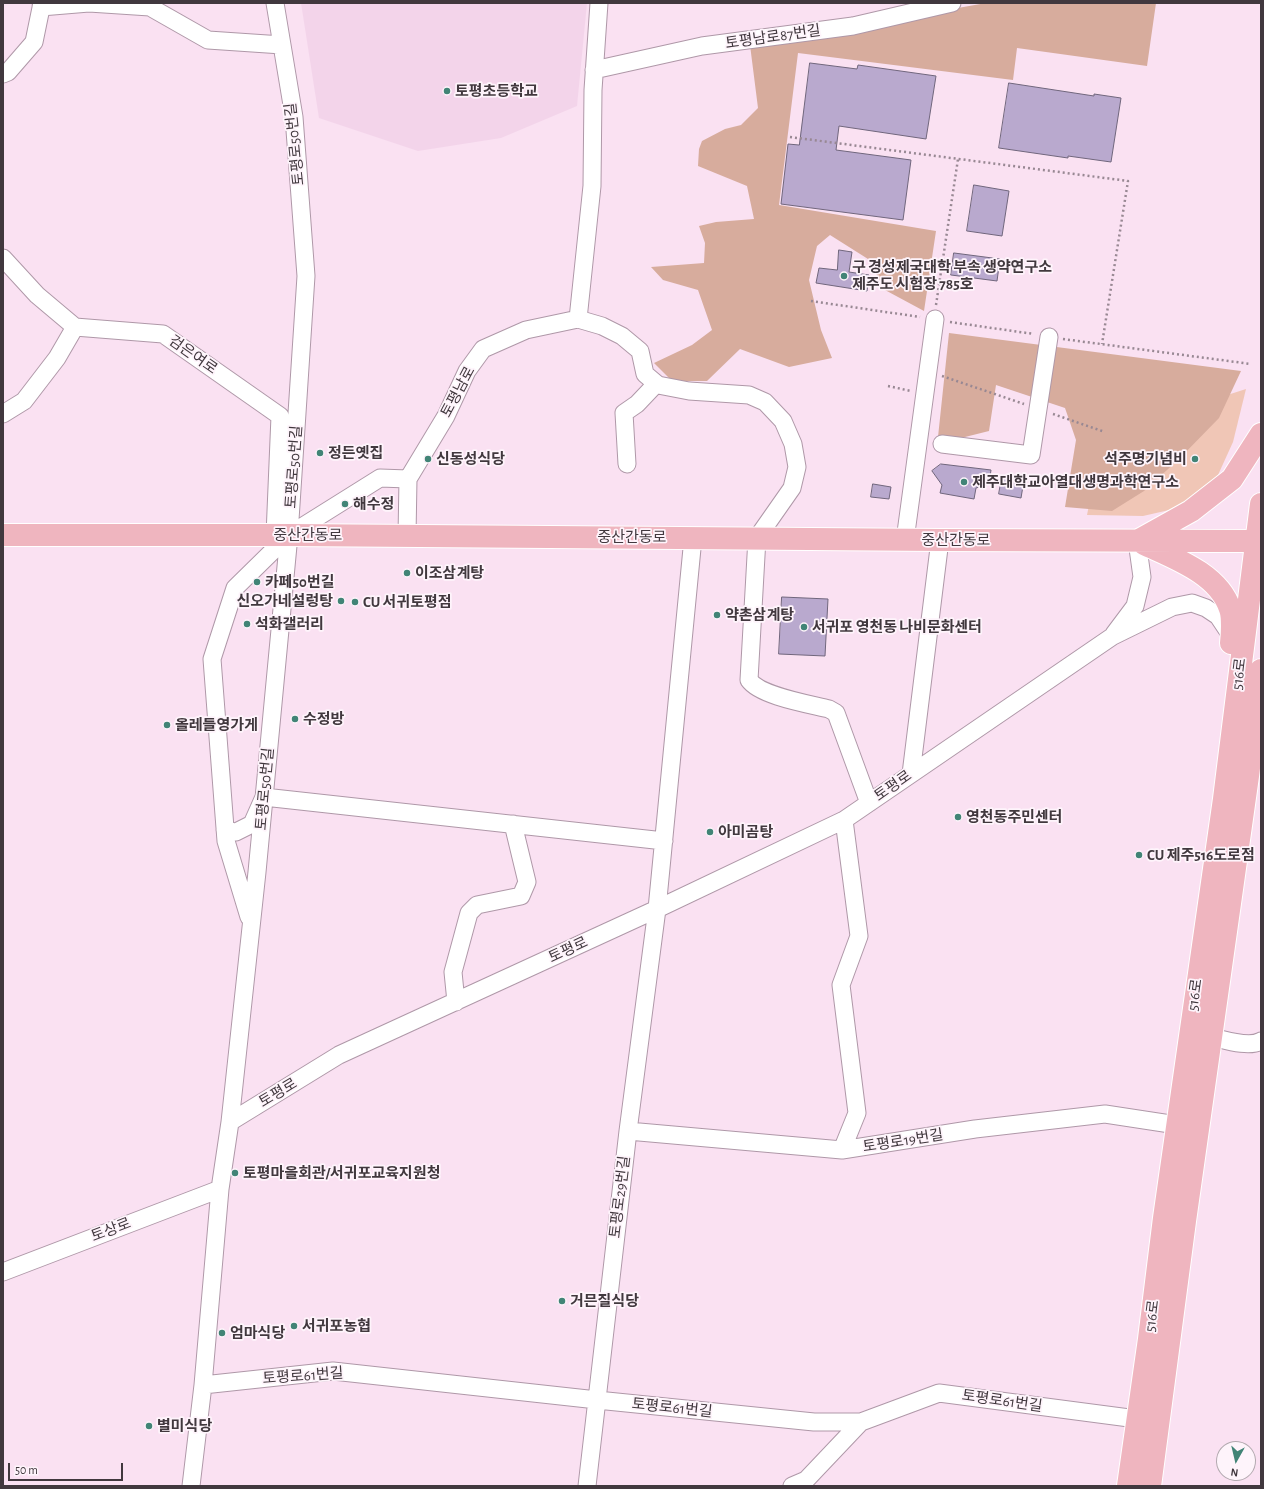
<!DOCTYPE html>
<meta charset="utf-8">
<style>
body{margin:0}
#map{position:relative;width:1264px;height:1489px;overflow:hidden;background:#fae1f2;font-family:"Alegreya Sans",sans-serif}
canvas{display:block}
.frame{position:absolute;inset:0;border:4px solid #41383e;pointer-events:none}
.north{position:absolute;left:1216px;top:1441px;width:40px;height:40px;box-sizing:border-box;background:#fef4fb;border:1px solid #b2a9af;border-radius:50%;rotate:188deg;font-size:11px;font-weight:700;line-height:16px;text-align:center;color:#41383e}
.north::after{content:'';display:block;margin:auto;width:14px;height:18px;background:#418476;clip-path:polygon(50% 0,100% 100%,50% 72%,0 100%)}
.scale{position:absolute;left:8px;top:1463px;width:115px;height:18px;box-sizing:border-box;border:2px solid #41383e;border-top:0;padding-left:5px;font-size:12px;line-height:14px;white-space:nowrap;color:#41383e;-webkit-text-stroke:3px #fef4fb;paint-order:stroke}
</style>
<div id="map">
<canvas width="1264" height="1489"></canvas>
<div class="frame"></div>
<div class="north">N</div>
<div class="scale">50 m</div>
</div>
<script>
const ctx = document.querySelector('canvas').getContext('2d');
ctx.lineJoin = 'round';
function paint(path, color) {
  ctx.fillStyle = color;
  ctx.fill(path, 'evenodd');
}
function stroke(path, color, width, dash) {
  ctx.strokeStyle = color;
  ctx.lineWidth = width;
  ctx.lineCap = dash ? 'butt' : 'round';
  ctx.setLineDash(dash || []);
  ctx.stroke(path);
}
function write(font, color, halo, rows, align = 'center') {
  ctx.font = font + ' "Alegreya Sans","Noto Sans KR",sans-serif';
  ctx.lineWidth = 3.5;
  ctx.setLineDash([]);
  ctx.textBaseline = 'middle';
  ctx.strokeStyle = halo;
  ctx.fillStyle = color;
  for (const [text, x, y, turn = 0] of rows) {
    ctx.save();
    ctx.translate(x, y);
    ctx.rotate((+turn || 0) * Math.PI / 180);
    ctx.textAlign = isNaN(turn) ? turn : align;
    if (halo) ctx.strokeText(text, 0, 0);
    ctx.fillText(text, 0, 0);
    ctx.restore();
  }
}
const built = new Path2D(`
 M301 3H587L577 106 501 138 418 151 319 118Z`);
const green = new Path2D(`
 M1246 389 1233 442 1218 475 1200 492 1178 508 1143 516 1087 515 1103 435Z`);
const forest = new Path2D(`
 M986 3H1156L1147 66 1017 48 1013 80 798 53 779 205 936 231 924 311 885 290 868 259 830 235 817 246 809 280 821 330 832 358 789 367 740 349 707 381H672L654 363 692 345 712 330 698 290 663 280 651 267 704 263 705 243 699 226 716 222 754 219 747 186 698 166 699 149 702 141 725 129 741 125 758 108 750 45Z
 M949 333 1241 371 1219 418 1179 459 1144 491 1112 511 1065 507 1076 440 1065 408 996 385 989 431 965 437H938Z`);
const building = new Path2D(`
 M810 63 857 69 858 65 936 76 926 139 839 126 836 150 911 160 903 220 781 204 788 144 799 145Z
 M1009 83 1094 96V94L1121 98 1111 162 1068 156V158L999 148Z
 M974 185 1009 191 1002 236 967 231Z
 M839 250 852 252 849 272 869 275 867 291 816 283 819 268 837 270Z
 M954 253 1000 259 997 281 951 275Z
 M941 464 991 470 989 484 976 488 974 499 940 493 942 485 932 471Z
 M1002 477 1024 480 1021 498 999 494Z
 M873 484 891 487 889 499 871 497Z
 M782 597 828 599 825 656 779 654Z`);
const path = new Path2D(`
 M790 137 1128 181 1102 344
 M811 301 920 317
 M936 305 958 159
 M950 322 1034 334
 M1063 339 1251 364
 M942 376 1024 404
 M888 386 911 391
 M1053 414 1105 432`);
const minor = new Path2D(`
 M41 7 89 3 150 7 208 40 282 45
 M594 70 702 46 853 26 952 3
 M3 74 8 72 34 42 42 3
 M3 258 37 295 75 327 163 334 280 416 275 535
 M578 319 592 186 593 90 599 3
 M3 414 24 401 57 358 75 327
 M942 444 1031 455 1049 337
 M627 464 624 413 637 404 656 384
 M407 536 408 479 446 416 467 371 483 349 526 330 578 319 602 326 622 336 640 351 645 374 658 385 689 391 749 395 765 402 783 421 793 444 797 467 792 488 757 538 749 680C760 696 809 704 829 709L836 713 869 803
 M905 540 935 319
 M1114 634 1135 606 1142 577 1137 541
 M911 774 940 540
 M225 830 236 832 252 824 264 797 664 841
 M249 917 226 841 212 659 235 588 289 535 380 478 408 479
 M456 1002 453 972 469 913 477 905 521 896 527 882 513 824
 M1212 1037C1225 1040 1249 1048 1261 1041
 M230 1122 257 872 289 535 306 276 294 117 275 3
 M628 1131 842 1150 975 1129 1105 1114 1177 1125
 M842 1150 857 1113 841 985 859 936 844 820
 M3 1272 220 1189
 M203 1385 333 1371 597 1400 814 1422H861L939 1393 1137 1419
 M191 1486 203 1385 220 1189 230 1122 339 1055 657 909 844 820 1113 636 1172 607 1192 603 1206 608 1218 616 1232 637
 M587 1486 628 1131 657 909 693 538
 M792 1486 806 1480 861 1422`);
const major = new Path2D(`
 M3 535H289L940 540 1261 541
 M1139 540 1191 511 1232 479 1261 434
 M1144 544C1174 558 1219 574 1230 609 1233 617 1232 635 1231 643
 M1128 1486 1149 1339 1164 1218 1224 799 1261 504
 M1150 1486 1185 1221 1248 776 1261 670`);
const markers = [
 [447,91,4,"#418476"],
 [844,276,4,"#418476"],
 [320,453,4,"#418476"],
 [428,459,4,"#418476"],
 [1195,459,4,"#418476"],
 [964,482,4,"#418476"],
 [345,504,4,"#418476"],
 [407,573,4,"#418476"],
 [257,582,4,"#418476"],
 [341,601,4,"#418476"],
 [355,602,4,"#418476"],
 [717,615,4,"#418476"],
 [247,624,4,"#418476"],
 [804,627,4,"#418476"],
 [295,719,4,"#418476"],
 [167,725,4,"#418476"],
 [958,817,4,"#418476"],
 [710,832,4,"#418476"],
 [1139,855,4,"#418476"],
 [235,1173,4,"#418476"],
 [562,1301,4,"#418476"],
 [294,1326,4,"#418476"],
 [222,1333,4,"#418476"],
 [149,1426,4,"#418476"]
];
const streetNames = [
 ["토평남로87번길",773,37,-8],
 ["토평로50번길",295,144,-96],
 ["검은여로",193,355,35],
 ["토평남로",458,392,-62],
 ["토평로50번길",294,467,-86],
 ["중산간동로",308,535],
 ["중산간동로",632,537],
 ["중산간동로",956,540],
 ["516로",1239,674,-83],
 ["토평로",893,786,-35],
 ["토평로50번길",265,789,-85],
 ["토평로",568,950,-25],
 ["516로",1195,995,-82],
 ["토평로",278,1093,-31],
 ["토평로19번길",903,1141,-9],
 ["토평로29번길",620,1197,-83],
 ["토상로",111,1230,-21],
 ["516로",1152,1316,-83],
 ["토평로61번길",303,1376,-4],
 ["토평로61번길",1002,1401,8],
 ["토평로61번길",672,1408,6]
];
const poiNames = [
 ["토평초등학교",455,91],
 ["구 경성제국대학 부속 생약연구소",852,267],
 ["제주도 시험장 785호",852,284],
 ["정든옛집",328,453],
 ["신동성식당",436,459],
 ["석주명기념비",1187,459,"right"],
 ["제주대학교아열대생명과학연구소",972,482],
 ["해수정",353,504],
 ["이조삼계탕",415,573],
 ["카페50번길",265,582],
 ["신오가네설렁탕",333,601,"right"],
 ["CU 서귀토평점",363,602],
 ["약촌삼계탕",725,615],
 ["석화갤러리",255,624],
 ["서귀포 영천동 나비문화센터",812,627],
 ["수정방",303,719],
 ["올레들영가게",175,725],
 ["영천동주민센터",966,817],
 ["아미곰탕",718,832],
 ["CU 제주516도로점",1147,855],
 ["토평마을회관/서귀포교육지원청",243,1173],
 ["거믄질식당",570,1301],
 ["서귀포농협",302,1326],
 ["엄마식당",230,1333],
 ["별미식당",157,1426]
];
paint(built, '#f3d4ea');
paint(green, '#f0c6b6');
paint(forest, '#d7ac9d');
paint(building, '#b9a9ce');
stroke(building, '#70667c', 1);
stroke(minor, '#af98a8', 19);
stroke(major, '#fff', 24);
stroke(path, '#988893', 2.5, [2, 3]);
stroke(minor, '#fff', 17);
stroke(major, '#efb5bf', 22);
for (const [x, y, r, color] of markers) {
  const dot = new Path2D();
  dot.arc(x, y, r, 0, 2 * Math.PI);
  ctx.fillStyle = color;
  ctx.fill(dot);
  stroke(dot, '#fef4fb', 1.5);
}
write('15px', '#41383e', '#fef4fb', streetNames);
write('bold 15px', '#41383e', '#fef4fb', poiNames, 'left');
</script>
